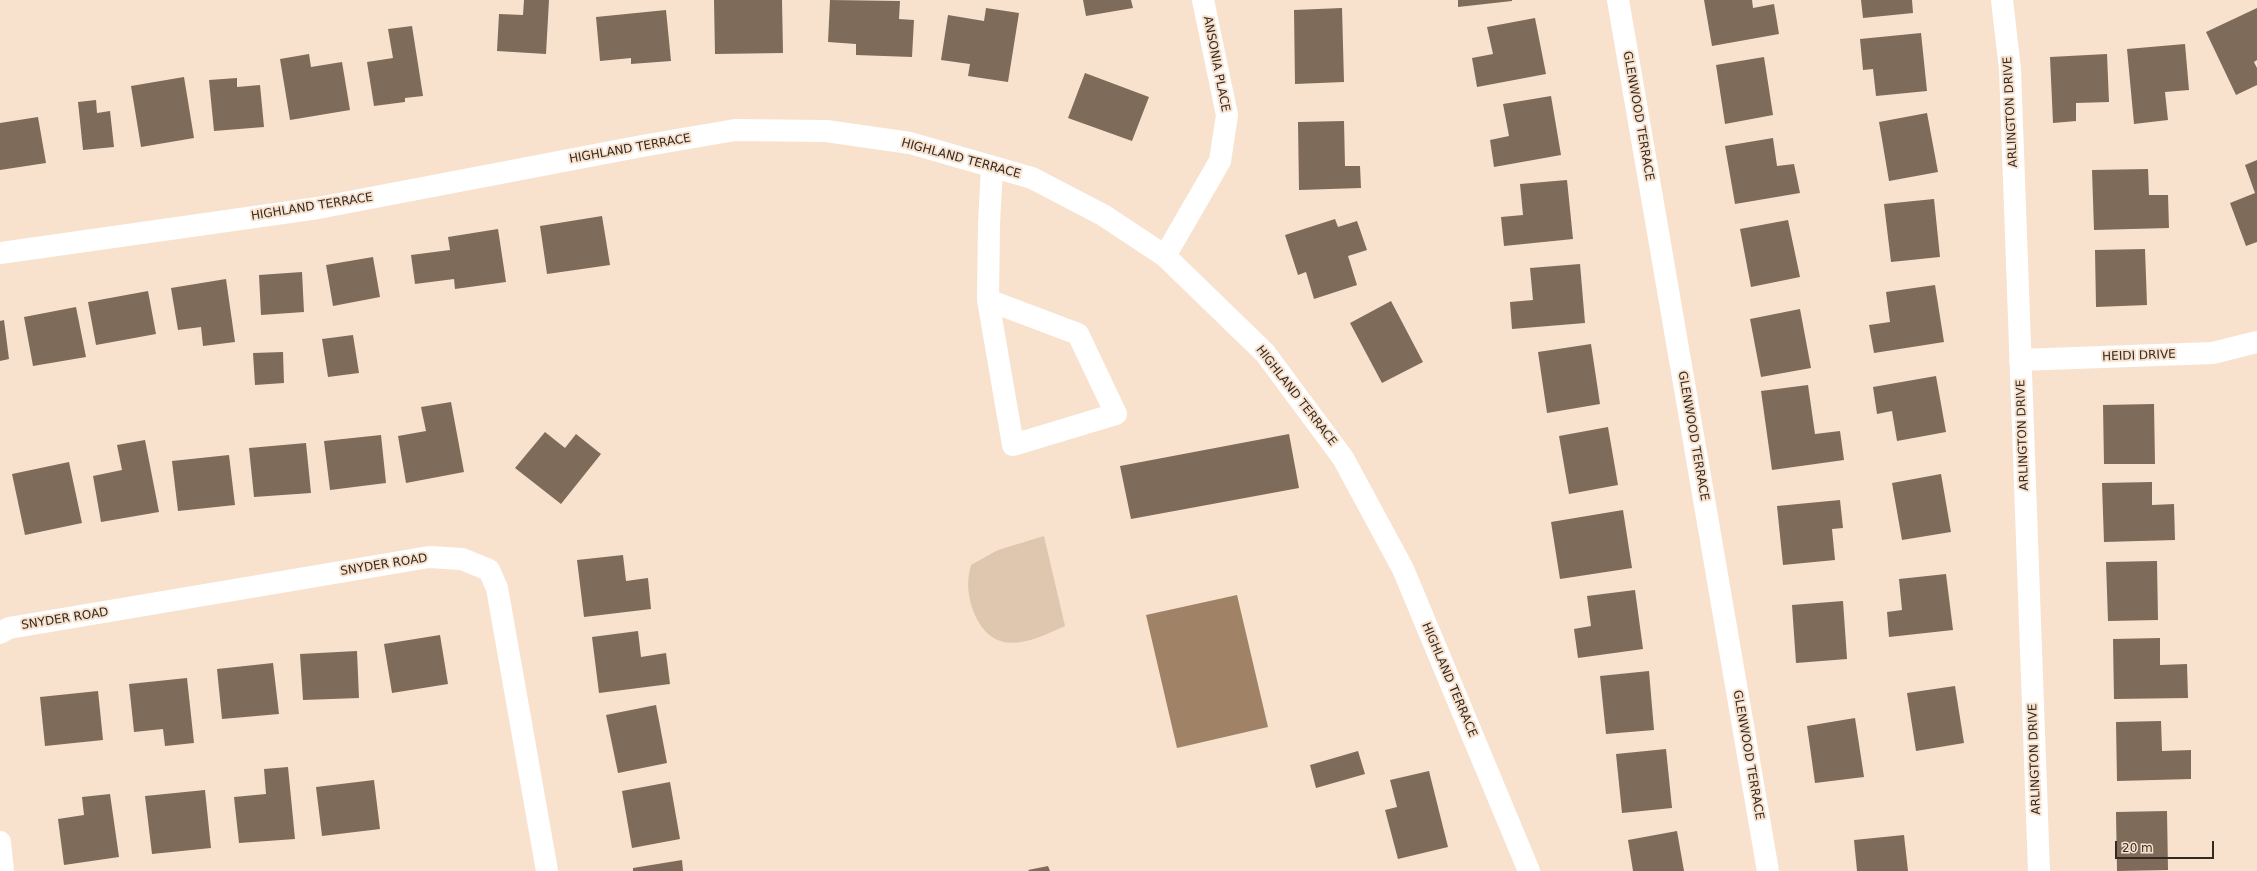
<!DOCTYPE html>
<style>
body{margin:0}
#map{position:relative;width:2257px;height:871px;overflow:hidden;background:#f8e2ce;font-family:"DejaVu Sans",sans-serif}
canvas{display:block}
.scale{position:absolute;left:2115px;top:841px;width:99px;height:18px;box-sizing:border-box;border:2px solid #322a23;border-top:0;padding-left:5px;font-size:12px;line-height:14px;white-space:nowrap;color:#322a23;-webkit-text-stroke:3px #f8e2ce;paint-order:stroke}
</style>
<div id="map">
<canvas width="2257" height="871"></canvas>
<div class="scale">20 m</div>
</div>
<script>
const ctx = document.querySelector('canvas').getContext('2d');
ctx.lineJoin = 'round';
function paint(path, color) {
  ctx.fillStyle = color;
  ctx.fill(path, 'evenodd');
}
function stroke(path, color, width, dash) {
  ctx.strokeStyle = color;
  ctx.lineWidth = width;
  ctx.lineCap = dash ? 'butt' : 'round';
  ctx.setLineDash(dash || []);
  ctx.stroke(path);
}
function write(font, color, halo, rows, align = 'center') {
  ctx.font = font + ' "DejaVu Sans",sans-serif';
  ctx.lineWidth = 4;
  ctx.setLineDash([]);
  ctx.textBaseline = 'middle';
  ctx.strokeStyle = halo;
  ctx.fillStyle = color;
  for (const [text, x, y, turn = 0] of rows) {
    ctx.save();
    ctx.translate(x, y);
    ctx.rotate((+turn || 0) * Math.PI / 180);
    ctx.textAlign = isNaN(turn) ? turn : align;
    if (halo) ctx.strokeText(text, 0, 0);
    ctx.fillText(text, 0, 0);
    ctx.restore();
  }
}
const green = new Path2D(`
 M1044 536 1065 626C1030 642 994 659 974 613 968 597 966 582 971 565L998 550Z`);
const water = new Path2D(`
 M1237 595 1268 727 1177 748 1146 615Z`);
const building = new Path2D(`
 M524 0H549L546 54 497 51 499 14 523 15Z
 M714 0H782L783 53 715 54Z
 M830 0 900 1 899 19 914 20 912 57 856 55V44L828 42Z
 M1083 0H1131L1133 8 1086 16Z
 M1458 0H1512V1L1458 7Z
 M1704 0H1752L1753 8 1774 4 1779 34 1712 46Z
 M1861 0H1912L1913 13 1863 18Z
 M986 8 1019 13 1008 82 968 76 970 64 941 60 948 15 984 21Z
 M1342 8 1344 82 1295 84 1294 10Z
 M2257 8V60L2254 62 2257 68V85L2236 95 2206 32Z
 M666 10 671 61 631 64V58L600 61 596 17Z
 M1535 18 1546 74 1477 87 1472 58 1493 54 1487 27Z
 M412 26 423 96 405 98V102L374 106 367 62 393 58 388 29Z
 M1921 33 1927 91 1876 96 1873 69 1863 70 1860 39Z
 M2185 44 2189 90 2165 92 2168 120 2134 124 2127 49Z
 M309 54 311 67 342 62 350 110 290 120 280 59Z
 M2107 54 2109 102 2076 103V121L2053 123 2050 57Z
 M1764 57 1773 115 1725 124 1716 65Z
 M1085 73 1149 97 1132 141 1068 118Z
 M184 77 194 138 141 147 131 86Z
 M237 78V87L260 85 264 127 214 131 209 80Z
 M1551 96 1561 155 1494 167 1490 140 1509 136 1503 104Z
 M96 100 97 113 110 111 114 147 83 150 78 102Z
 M1927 113 1938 172 1889 181 1879 122Z
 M38 117 46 163 0 170V123Z
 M1344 121 1345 166H1360L1361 188 1299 190 1298 122Z
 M1773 138 1777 166 1794 164 1800 193 1735 204 1725 146Z
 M2257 160V242L2246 246 2230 203 2255 193 2245 165Z
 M2148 169 2149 195H2168L2169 228 2094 230 2092 170Z
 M1567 180 1573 239 1504 246 1501 217 1523 215 1520 184Z
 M1934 199 1940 257 1891 262 1884 204Z
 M602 216 610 265 547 274 540 226Z
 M1335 219 1338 227 1357 221 1367 250 1348 256 1357 285 1314 299 1306 272 1298 275 1285 235Z
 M1788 220 1800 277 1751 287 1740 229Z
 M498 229 506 282 455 289 454 279 415 284 411 255 450 250 448 237Z
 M2145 249 2147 305 2096 307 2095 250Z
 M373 257 380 297 333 306 326 265Z
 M1580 264 1585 323 1512 329 1510 302 1533 300 1530 268Z
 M302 272 304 312 261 315 259 275Z
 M226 279 235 342 203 346 201 327 178 330 171 288Z
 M1935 285 1944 342 1874 353 1869 325 1890 322 1886 292Z
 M148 291 156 334 96 345 88 302Z
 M1391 301 1423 362 1382 383 1350 323Z
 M76 307 86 357 33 366 24 317Z
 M1800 309 1811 368 1761 377 1750 319Z
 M4 320 9 359 0 361V321Z
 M353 335 359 373 328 377 322 339Z
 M1591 344 1600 404 1547 413 1538 352Z
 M283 352 284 383 255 385 253 353Z
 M1936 376 1946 432 1897 441 1892 411 1877 414 1873 387Z
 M1808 385 1815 434 1840 431 1844 460 1772 470 1761 391Z
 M451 402 464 472 406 483 398 436 426 431 421 407Z
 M2154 404 2155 464H2104L2103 405Z
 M1608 427 1618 485 1569 494 1559 436Z
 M545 432 565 448 576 434 601 454 561 504 515 468Z
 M1289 434 1299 488 1131 519 1120 466Z
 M381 435 386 483 330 490 324 441Z
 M145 440 159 512 101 522 93 476 122 470 117 445Z
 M306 443 311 493 254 497 249 448Z
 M229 455 235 505 178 511 172 461Z
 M69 462 82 523 25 535 12 474Z
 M1941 474 1951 532 1902 540 1892 483Z
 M2152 482V505L2174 504 2175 540 2104 542 2102 483Z
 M1840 500 1843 528 1832 529 1835 560 1783 565 1777 506Z
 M1623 510 1632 568 1560 579 1551 522Z
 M623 555 626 581 648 578 651 609 584 617 577 560Z
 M2157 561 2158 620 2108 621 2106 562Z
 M1946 574 1953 630 1889 637 1887 612 1902 610 1899 579Z
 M1635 590 1643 649 1578 658 1574 629 1591 626 1587 596Z
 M1843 601 1847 659 1796 663 1792 605Z
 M638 631 641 657 666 653 670 684 599 693 592 637Z
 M440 635 448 684 392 693 384 644Z
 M2160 638V665L2187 664 2188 698 2114 699 2113 639Z
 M357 651 359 698 303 700 300 654Z
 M273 663 279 714 222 719 217 669Z
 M1649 671 1654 730 1606 734 1600 676Z
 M187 678 194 743 165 746 163 729 134 732 129 684Z
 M1955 686 1964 743 1916 751 1907 693Z
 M98 691 103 740 45 746 40 697Z
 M656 705 667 763 618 773 606 715Z
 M1855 718 1864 777 1815 783 1807 726Z
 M2161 721 2162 751 2191 750V779L2117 781 2116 722Z
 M1666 749 1672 808 1622 813 1616 754Z
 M1358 751 1365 774 1316 788 1310 765Z
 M288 767 295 839 239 843 234 797 266 794 264 769Z
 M1429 771 1448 847 1398 859 1385 810 1397 807 1390 780Z
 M374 780 380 829 322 836 316 787Z
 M670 782 680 839 632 848 622 791Z
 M205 790 211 848 152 854 145 796Z
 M110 794 119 857 64 865 58 819 84 815 82 797Z
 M2167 811 2168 870 2117 871 2116 812Z
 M1677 831 1684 871H1633L1628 840Z
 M1904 835 1908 871H1857L1854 840Z
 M682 860 683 871H633V868Z
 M1048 866 1050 871H1029L1028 870Z`);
const minor = new Path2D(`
 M1618 0 1768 871
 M2002 0 2010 69 2039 871
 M0 253 318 208 642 146 735 130 826 131 910 143 1032 178 1103 215 1165 256 1265 353 1343 458 1403 569 1529 871
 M1165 256 1220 161 1227 115 1203 0
 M988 300 1078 334 1116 414 1013 445 988 300 989 224 992 167
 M2020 360 2213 353 2257 342
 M0 633 9 628 429 557 462 559 489 570 497 588 547 871
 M0 842 3 871`);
const streetNames = [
 ["ANSONIA PLACE",1216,64,79],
 ["ARLINGTON DRIVE",2011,112,-93],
 ["GLENWOOD TERRACE",1638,116,80],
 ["HIGHLAND TERRACE",630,149,-10],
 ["HIGHLAND TERRACE",961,159,15],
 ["HIGHLAND TERRACE",312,207,-9],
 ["HEIDI DRIVE",2139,356,-2],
 ["HIGHLAND TERRACE",1296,396,52],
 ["ARLINGTON DRIVE",2023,435,-92],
 ["GLENWOOD TERRACE",1693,436,80],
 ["SNYDER ROAD",384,565,-9],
 ["SNYDER ROAD",65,619,-9],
 ["HIGHLAND TERRACE",1449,680,67],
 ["GLENWOOD TERRACE",1748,755,80],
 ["ARLINGTON DRIVE",2035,759,-92]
];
paint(green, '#dfc6af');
paint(water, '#a08266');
paint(building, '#7e6b59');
stroke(minor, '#fff', 22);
write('12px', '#322a23', '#f8e2ce', streetNames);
</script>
